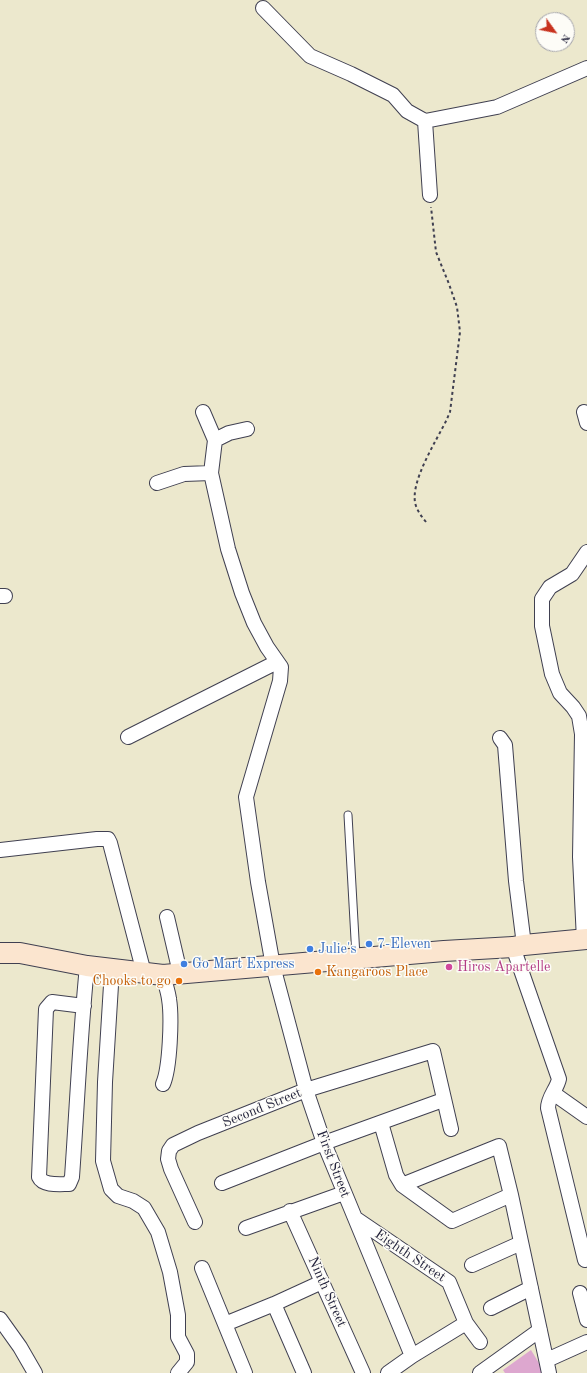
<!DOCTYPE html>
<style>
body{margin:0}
#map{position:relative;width:587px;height:1373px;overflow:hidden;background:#ece8cd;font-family:"Old Standard TT",serif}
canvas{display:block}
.north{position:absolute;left:535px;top:12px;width:40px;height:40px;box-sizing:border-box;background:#fdfcf7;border:1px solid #a5a5ac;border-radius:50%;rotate:123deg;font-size:11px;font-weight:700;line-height:16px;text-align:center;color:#22223b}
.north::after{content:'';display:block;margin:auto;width:14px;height:18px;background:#c8321e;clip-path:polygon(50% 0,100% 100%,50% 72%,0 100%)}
</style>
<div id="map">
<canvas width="587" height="1373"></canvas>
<div class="north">N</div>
</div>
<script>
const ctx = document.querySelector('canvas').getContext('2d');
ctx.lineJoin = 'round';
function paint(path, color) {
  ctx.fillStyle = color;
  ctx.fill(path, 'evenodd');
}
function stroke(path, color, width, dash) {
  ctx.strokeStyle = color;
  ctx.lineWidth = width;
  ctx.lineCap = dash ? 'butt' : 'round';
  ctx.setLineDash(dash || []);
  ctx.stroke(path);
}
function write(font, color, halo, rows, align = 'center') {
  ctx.font = font + ' "Old Standard TT",serif';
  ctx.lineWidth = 3;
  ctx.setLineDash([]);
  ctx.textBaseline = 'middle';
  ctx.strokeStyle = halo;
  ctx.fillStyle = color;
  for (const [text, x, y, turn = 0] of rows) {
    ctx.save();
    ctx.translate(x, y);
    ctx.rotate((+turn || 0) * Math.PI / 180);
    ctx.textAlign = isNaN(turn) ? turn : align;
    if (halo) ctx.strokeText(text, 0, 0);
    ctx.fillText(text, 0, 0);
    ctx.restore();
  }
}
const building = new Path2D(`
 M531 1350 545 1373H505L503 1370Z`);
const path = new Path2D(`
 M426 522C422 517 418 512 416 506 408 484 437 440 447 419L450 412 460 332 457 307 449 284 436 252 431 207`);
const lane = new Path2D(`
 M348 815 356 957`);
const street = new Path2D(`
 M263 8 310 56 351 74 393 95 407 111 425 121 497 107 587 68
 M425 121 430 195
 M203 412 215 440 211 473 228 549 242 593 254 623 267 647 281 667 280 681 246 797 258 882 273 966 306 1090 324 1143 412 1356
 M584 412 587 423
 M215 440 229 433 247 429
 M157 483 184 474 211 473
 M0 596H5
 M128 737 277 662
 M500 738 505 745 516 881 524 945
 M0 850 97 839H108L110 843 144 973
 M167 917 180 973
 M584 940 580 857 582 734 579 716 573 707 560 693 552 674 542 626V599L550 587 572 574 587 552
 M513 947 559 1079C557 1089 548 1097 548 1108L585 1260
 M112 969 105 1082 103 1161 111 1189 118 1196 133 1201 144 1208 158 1232 170 1272 178 1315V1337L187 1354V1362L178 1373
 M84 1006 52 1002 46 1009 39 1177C43 1186 60 1184 69 1184L72 1177C77 1107 80 1036 87 966
 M163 1084C170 1068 172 1017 169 999 168 991 165 983 163 975
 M553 1093 587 1117
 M381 1123 396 1175 402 1185 452 1221 511 1195
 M222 1183 324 1143 443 1100
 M402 1185 499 1146 511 1195 549 1373
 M290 1211 363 1373
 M355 1218 449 1282 466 1323 480 1342
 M195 1222 171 1169 168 1159 169 1151 173 1145 198 1133 306 1090 433 1051 451 1129
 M246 1228 344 1193
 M472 1265 521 1243
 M202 1268 245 1373
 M580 1293 587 1320
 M274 1304 304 1373
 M491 1308 531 1288
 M0 1319 20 1347 35 1373
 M225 1324 274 1304 322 1282
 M547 1360 587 1342
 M388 1373 412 1356 466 1323
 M480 1373 540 1330`);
const secondary = new Path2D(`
 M0 953H20L87 966 163 975 444 951 513 947 524 945 587 939`);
const markers = [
 [369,944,4,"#3f7fe0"],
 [310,949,4,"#3f7fe0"],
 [184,964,4,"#3f7fe0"],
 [449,967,4,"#d1479c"],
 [318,972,4,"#e8710a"],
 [179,981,4,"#e8710a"]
];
const shopNames = [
 ["7-Eleven",377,944],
 ["Julie's",318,949],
 ["Go Mart Express",192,964]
];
const hotelNames = [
 ["Hiros Apartelle",457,967]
];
const foodNames = [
 ["Kangaroos Place",326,972],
 ["Chooks to go",171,981,"right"]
];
const streetNames = [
 ["Second Street",262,1108,-22],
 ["First Street",333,1164,69],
 ["Eighth Street",410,1256,34],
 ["Ninth Street",327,1292,66]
];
paint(building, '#dda7cf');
stroke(lane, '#404051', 9);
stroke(street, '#404051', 16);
stroke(secondary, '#404051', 22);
stroke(path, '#404051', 2, [3, 3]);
stroke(lane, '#fff', 7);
stroke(street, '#fff', 14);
stroke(secondary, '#fbe5cf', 20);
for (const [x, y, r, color] of markers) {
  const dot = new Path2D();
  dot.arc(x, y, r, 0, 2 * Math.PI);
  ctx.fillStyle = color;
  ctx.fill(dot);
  stroke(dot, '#fdfcf7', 1.5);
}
write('14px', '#366cbe', '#fdfcf7', shopNames, 'left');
write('14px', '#b23c85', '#fdfcf7', hotelNames, 'left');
write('14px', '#c56008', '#fdfcf7', foodNames, 'left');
write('14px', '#22223b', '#fdfcf7', streetNames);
</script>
